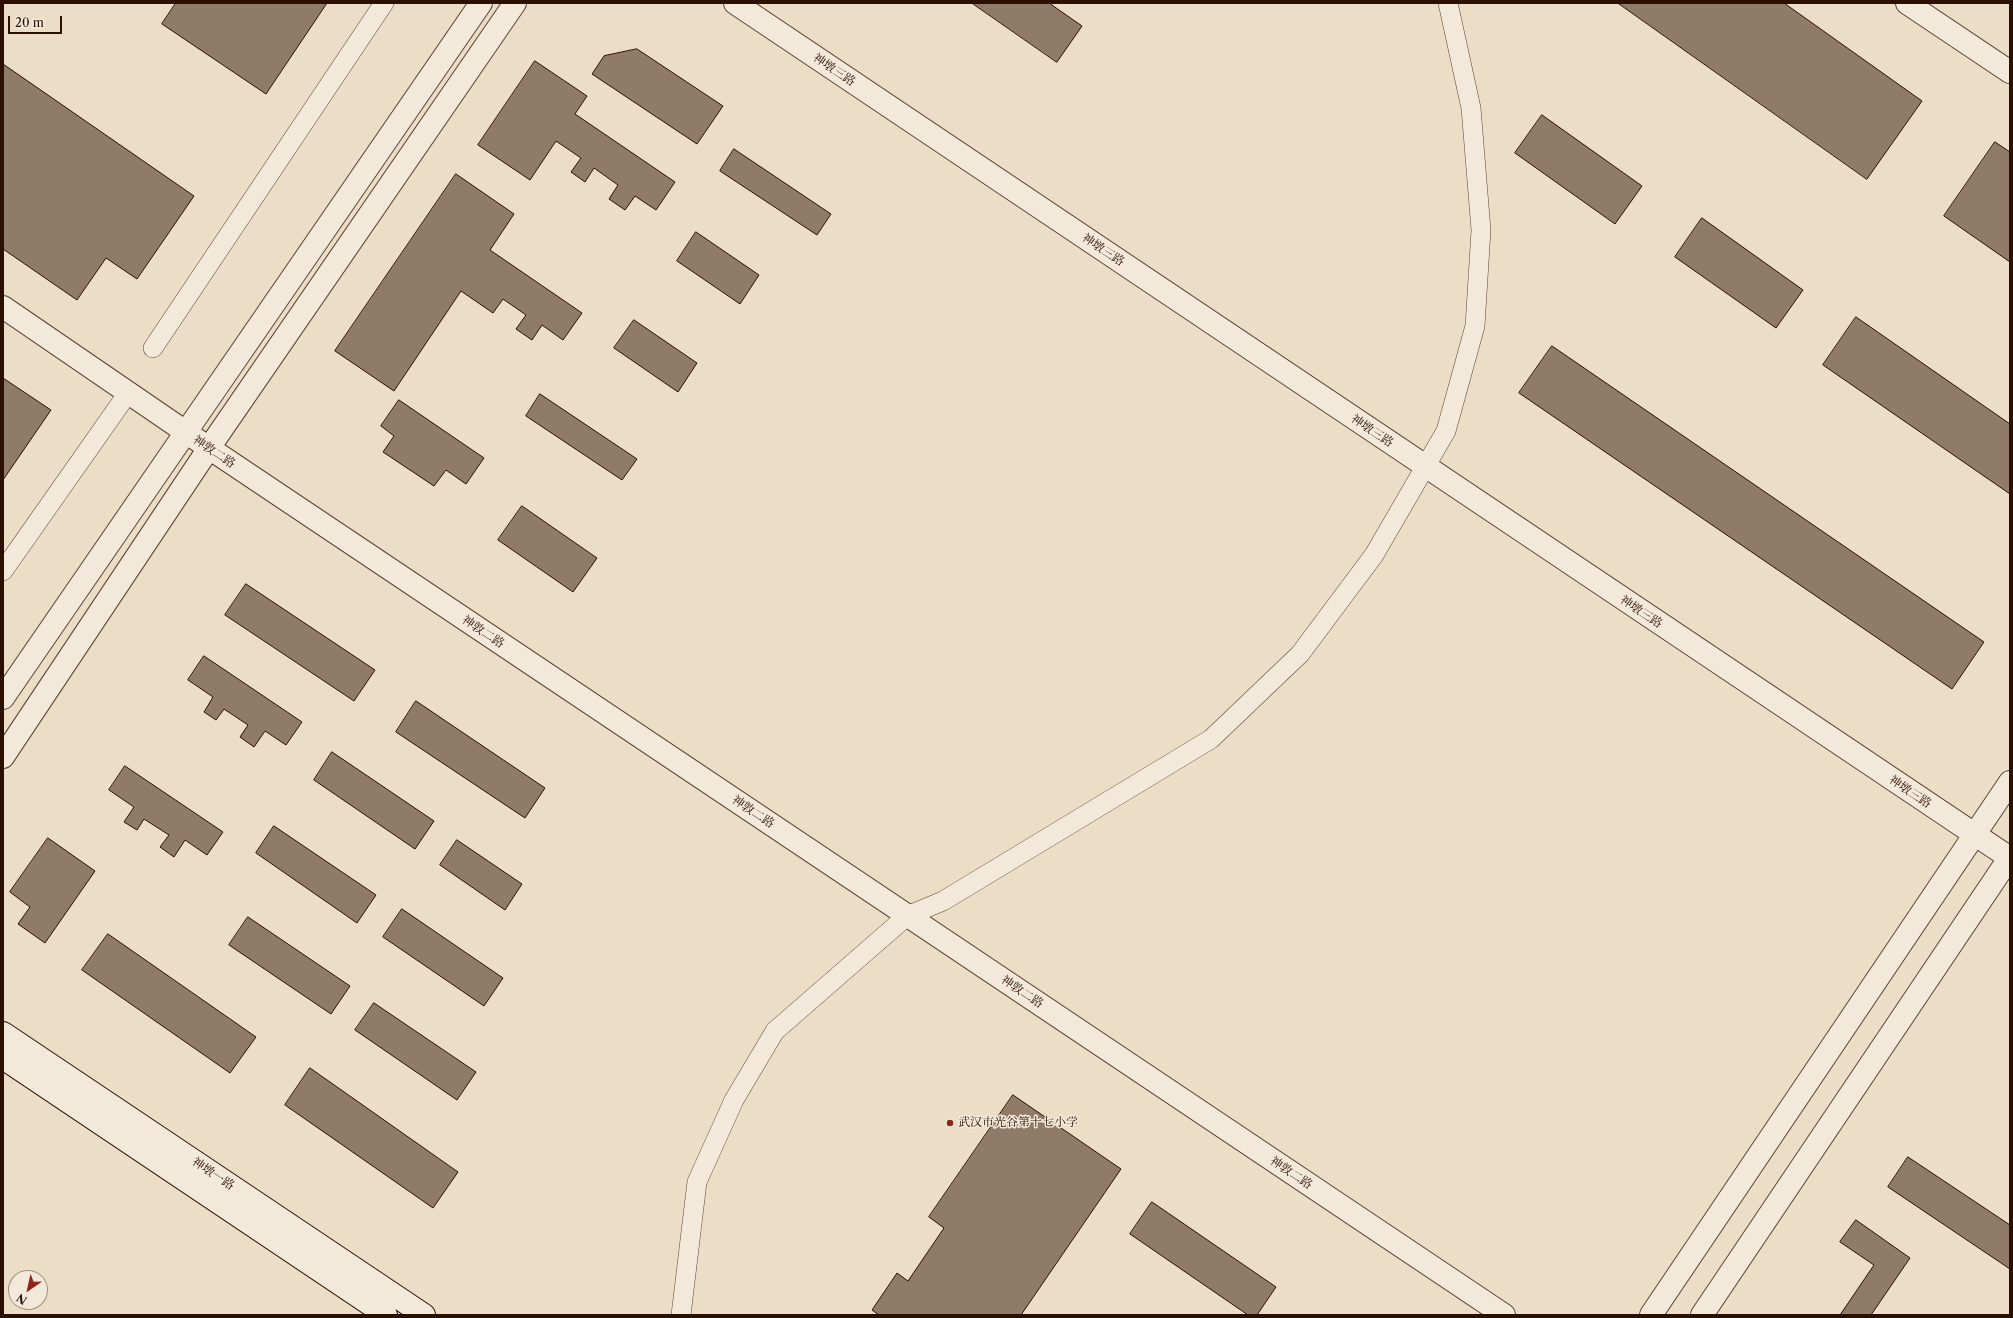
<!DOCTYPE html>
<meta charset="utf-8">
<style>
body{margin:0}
#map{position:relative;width:2013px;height:1318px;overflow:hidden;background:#ecddc6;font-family:"Libre Caslon Text",serif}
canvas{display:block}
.frame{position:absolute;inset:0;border:4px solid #2b1000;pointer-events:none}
.north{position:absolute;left:8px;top:1270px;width:40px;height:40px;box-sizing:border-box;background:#f3e9da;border:1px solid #a39283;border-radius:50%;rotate:214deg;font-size:11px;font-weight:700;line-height:16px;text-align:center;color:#2b1000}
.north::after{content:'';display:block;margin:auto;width:14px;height:18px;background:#8f2418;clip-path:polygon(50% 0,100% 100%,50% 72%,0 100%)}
.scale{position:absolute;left:8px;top:16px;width:54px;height:18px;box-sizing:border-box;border:2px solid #2b1000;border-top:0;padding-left:5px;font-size:12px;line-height:14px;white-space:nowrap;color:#2b1000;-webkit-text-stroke:3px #f3e9da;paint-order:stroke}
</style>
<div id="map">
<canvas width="2013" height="1318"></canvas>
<div class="frame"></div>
<div class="north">N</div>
<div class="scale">20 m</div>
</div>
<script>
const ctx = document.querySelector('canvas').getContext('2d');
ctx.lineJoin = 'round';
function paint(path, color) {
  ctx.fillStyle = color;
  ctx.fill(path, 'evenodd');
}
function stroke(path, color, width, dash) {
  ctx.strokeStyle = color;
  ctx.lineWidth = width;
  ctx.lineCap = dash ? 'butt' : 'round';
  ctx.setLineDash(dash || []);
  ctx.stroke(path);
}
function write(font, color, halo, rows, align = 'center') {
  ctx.font = font + ' "Libre Caslon Text","Noto Serif SC",serif';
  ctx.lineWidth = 3;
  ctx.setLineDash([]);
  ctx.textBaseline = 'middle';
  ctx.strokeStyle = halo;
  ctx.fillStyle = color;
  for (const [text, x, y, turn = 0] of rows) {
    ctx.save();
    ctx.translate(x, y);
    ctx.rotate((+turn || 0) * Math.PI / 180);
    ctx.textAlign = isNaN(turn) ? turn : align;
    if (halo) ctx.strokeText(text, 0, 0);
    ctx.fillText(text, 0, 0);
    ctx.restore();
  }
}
const building = new Path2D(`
 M176 3H327L266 94 162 24Z
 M972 3H1049L1082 26 1057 62Z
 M1618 3H1784L1922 101 1867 179Z
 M637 49 723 106 697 144 592 74 604 56Z
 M535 61 587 96 575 114 675 182 656 210 635 196 625 210 609 199 618 185 594 168 585 182 571 172 581 158 556 141 530 180 478 145Z
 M3 64 194 196 137 279 106 258 77 300 3 249Z
 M1542 115 1642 186 1615 224 1515 153Z
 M1995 142 2010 152V262L1944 216Z
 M734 149 831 214 817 235 720 171Z
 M456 174 514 214 490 250 582 313 563 340 542 325 532 340 516 329 526 315 503 299 493 313 461 291 394 391 335 351Z
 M1702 218 1803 290 1776 328 1675 257Z
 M696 232 759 275 740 304 677 261Z
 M1856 317 2010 424V494L1823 365Z
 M634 320 697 363 678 392 614 348Z
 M1552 346 1984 642 1952 689 1519 393Z
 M3 378 51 410 3 480Z
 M540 394 637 459 622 480 526 416Z
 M399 400 484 458 466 484 446 470 434 486 383 452 394 436 381 426Z
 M522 506 597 558 573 592 498 540Z
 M246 584 375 670 354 701 225 615Z
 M204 656 302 722 286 745 265 731 254 747 240 737 248 725 224 709 216 720 204 712 213 697 188 680Z
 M416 701 545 788 525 818 396 732Z
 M332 752 434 821 415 849 314 780Z
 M125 766 223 832 207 855 185 840 174 857 160 847 169 835 144 819 137 830 124 822 134 807 109 790Z
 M274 826 376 895 357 923 256 853Z
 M48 838 95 871 45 943 18 924 30 907 10 892Z
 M457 840 522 884 505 910 440 865Z
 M402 909 503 978 484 1006 383 937Z
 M248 917 350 986 331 1014 229 945Z
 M108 934 256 1037 230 1073 82 970Z
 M374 1003 476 1072 457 1100 355 1030Z
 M310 1068 458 1172 433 1208 285 1105Z
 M1013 1095 1121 1169 1021 1315H879L872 1310 897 1273 908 1281 944 1228 929 1217Z
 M1908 1157 2010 1225V1269L1888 1187Z
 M1152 1202 1276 1287 1257 1315H1248L1130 1234Z
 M1856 1220 1910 1258 1871 1315H1840L1874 1265 1840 1242Z`);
const minor = new Path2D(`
 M153 348 384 3
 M3 571 128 393
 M681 1315 697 1182 734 1100 775 1031 907 916 943 901 1211 739 1300 654 1374 555 1446 431 1475 326 1481 230 1471 108 1448 3`);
const tertiary = new Path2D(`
 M735 3 2010 858
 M1907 3 2010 72
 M3 307 209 448 1504 1315
 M3 698 481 3
 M3 757 209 448 515 3
 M1651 1315 2010 782
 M1702 1315 2010 857`);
const secondary = new Path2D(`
 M3 1033 424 1315
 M3 1058 386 1315`);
const markers = [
 [950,1123,4,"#8f2418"]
];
const streetNames = [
 ["神墩三路",834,70,34],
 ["神墩三路",1103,250,34],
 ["神墩三路",1372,431,34],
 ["神敦二路",214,452,34],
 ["神墩三路",1641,612,34],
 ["神敦二路",483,632,34],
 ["神墩三路",1910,792,34],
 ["神敦二路",753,812,34],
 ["神敦二路",1022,992,34],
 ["神敦二路",1291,1173,34],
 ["神墩一路",213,1174,34]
];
const poiNames = [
 ["武汉市光谷第十七小学",958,1123]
];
paint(building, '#8f7b67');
stroke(building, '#2b1000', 1);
stroke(minor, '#5b4332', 20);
stroke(tertiary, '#5b4332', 24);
stroke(secondary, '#2b1000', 24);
stroke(minor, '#f3e9da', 19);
stroke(tertiary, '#f3e9da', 22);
stroke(secondary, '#f3e9da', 22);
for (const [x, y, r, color] of markers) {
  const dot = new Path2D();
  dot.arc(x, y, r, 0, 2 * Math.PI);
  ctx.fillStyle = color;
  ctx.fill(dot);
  stroke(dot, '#f3e9da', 1.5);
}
write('12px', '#2b1000', '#f3e9da', streetNames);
write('12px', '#2b1000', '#f3e9da', poiNames, 'left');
</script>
